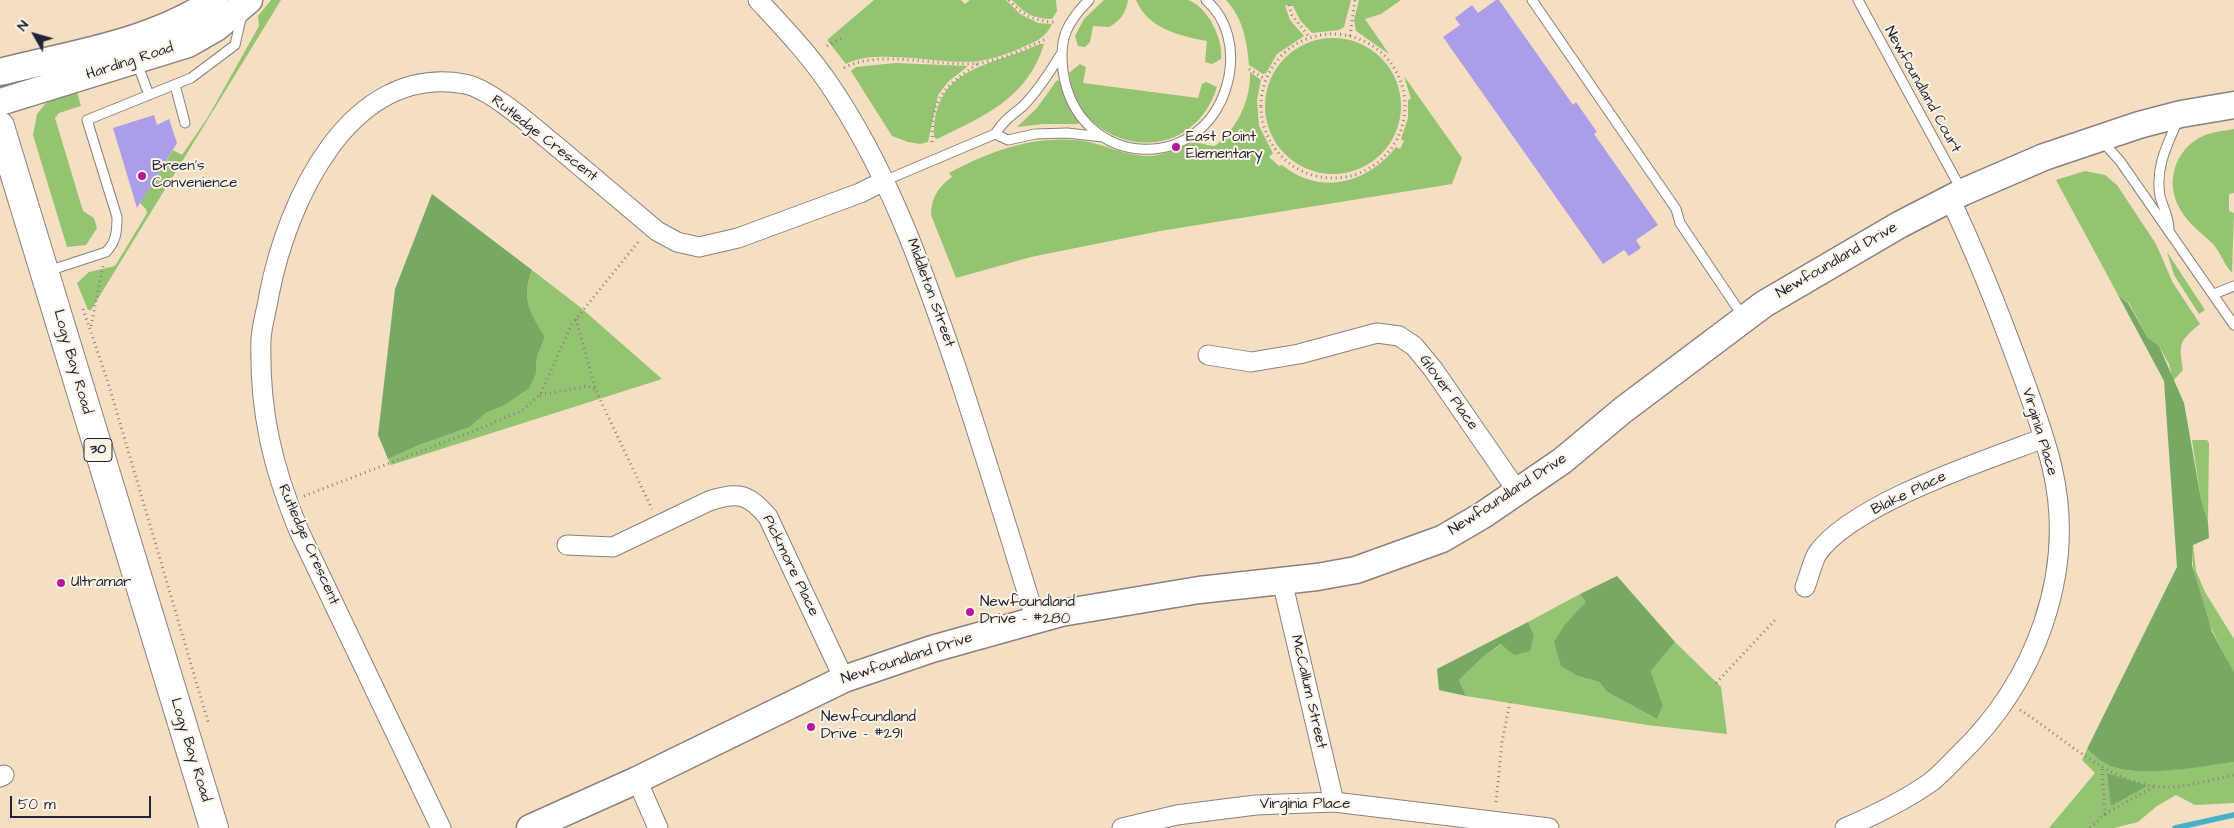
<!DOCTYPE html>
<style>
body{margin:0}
#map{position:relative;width:2234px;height:828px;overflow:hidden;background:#f5dfc2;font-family:"Architects Daughter",sans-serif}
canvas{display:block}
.north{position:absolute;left:10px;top:10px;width:50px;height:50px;-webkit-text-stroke:4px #fcf5e5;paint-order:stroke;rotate:308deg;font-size:14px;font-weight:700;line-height:20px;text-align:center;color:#22223b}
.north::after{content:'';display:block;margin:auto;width:18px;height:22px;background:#22223b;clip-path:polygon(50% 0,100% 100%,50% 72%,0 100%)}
.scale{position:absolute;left:10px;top:796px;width:141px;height:22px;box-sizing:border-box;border:2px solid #22223b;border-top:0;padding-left:6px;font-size:15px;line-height:18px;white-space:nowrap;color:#22223b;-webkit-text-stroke:4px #fcf5e5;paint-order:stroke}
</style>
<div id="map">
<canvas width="2234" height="828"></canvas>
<div class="north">N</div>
<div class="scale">50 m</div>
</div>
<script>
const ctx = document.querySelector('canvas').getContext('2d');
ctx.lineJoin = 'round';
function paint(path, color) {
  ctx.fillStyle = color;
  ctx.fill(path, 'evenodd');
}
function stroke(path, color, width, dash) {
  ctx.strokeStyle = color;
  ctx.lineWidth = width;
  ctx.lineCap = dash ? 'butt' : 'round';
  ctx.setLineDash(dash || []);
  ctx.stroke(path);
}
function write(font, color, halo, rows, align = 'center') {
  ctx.font = font + ' "Architects Daughter",sans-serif';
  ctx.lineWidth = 4;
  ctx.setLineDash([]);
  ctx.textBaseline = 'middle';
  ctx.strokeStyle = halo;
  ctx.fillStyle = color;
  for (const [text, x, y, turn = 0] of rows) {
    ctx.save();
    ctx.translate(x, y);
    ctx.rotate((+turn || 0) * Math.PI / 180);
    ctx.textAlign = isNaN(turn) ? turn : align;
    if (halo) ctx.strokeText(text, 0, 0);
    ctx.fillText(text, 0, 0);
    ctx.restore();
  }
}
const green = new Path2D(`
 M271 0H281L91 310H88L77 283 89 272 115 266 147 213 146 209 140 203 173 150 182 155 208 117 259 26 258 16Z
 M874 0H961L965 4 970 0H1006L1020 14 1038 23 1052 24C1045 38 1037 41 1023 47 1010 53 994 59 979 61 943 66 877 47 846 64L827 40Z
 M1012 0H1056L1057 11 1052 19C1034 19 1024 13 1012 0Z
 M1104 0H1128C1126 13 1120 21 1109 27L1093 26 1090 42 1085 47 1078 46 1075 36 1084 19Z
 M1136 0C1150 0 1175 0 1188 0 1207 6 1224 40 1221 59L1212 64 1205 62 1207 41C1180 36 1148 29 1136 0Z
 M1226 0H1351L1344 27 1339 30 1312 33 1300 20 1293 6 1285 5 1290 20 1304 36 1277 54 1266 73 1263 74 1249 65C1247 41 1243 18 1226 0Z
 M1359 0H1401L1381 14 1365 19 1389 54 1356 31 1354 20Z
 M1265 106a68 68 0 1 1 136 0a68 68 0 1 1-136 0Z
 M1040 44H1044C1027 99 984 116 937 139L934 137C933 66 990 67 1040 44Z
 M895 63 968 66 948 82 938 95 928 142 920 144 908 142 892 136 851 71 856 67Z
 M1080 64 1086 67 1083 83 1198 98 1202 84 1206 82 1217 87C1190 173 1077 152 1069 73Z
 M1250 72 1261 80 1257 100 1259 126 1273 153 1269 157 1279 166 1282 165C1320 196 1367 184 1396 147L1400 149 1404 141 1401 139 1408 118V100L1411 99 1404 76 1462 158 1452 184 1160 231 1031 257 956 278 931 215C931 198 938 187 952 177L949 173C992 150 1039 133 1089 142 1108 146 1125 155 1145 156 1163 157 1176 147 1192 143 1199 142 1208 146 1215 146 1237 129 1251 100 1250 72Z
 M1057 80 1060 82 1064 97 1079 122 1078 124H1043L1017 127 1037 108Z
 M77 92 81 106 59 113 55 118 83 211 94 218 97 228 86 245 67 247 33 135 37 114 46 103Z
 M2234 129V193L2229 194V211L2234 213 2232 272 2230 271C2224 263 2220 253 2214 245 2202 233 2189 225 2180 209 2165 183 2174 151 2201 137 2210 132 2223 131 2234 129Z
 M2085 171 2105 175 2117 185 2156 244 2173 283 2200 324C2178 342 2179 344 2183 370L2173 381 2169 364 2159 346 2148 338 2129 303 2118 295 2056 180Z
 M2167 252 2205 310 2199 314 2174 275Z
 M532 270 580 307 662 379 391 465 388 459 419 445 470 427 486 413 503 406 536 373 537 357 545 337C530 311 521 300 532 270Z
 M2192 440H2207L2209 443 2208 522 2201 499Z
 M2193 545 2196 571 2205 592 2234 639V672C2213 634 2189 590 2193 545Z
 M1580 594 1587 602 1566 623 1578 676 1599 682 1607 692 1657 719 1663 706 1651 671 1675 642 1721 687 1727 734 1647 725 1466 696 1459 680 1484 656 1502 644 1534 635 1528 622Z
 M2087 749C2093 754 2099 760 2106 764 2136 780 2200 765 2234 762V803L2195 805 2176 795 2157 806 2138 822 2114 828H2049L2095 773 2082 760Z`);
const forest = new Path2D(`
 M432 194 532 270C521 300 530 311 545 337L537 357 536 373 529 388 503 406 486 413 470 427 419 445 388 459 378 435 395 289Z
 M2118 295 2128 303 2148 338 2159 346 2184 403 2201 499 2208 522 2209 538 2193 545 2192 565 2212 632 2234 672V762C2200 766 2136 780 2106 764 2099 760 2093 754 2087 749L2177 567 2164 381Z
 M1617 576 1675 642 1651 671 1663 706 1657 719 1607 692 1599 682 1578 676 1561 666 1554 642 1566 623 1586 602 1580 594Z
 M1528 622 1534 635 1530 651 1514 655 1501 644 1484 656 1459 680 1466 696 1439 690 1437 669Z
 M2107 773 2147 786 2111 806Z`);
const stream = new Path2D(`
 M2175 828 2234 815`);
const building = new Path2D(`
 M1496 0H1499L1573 105 1576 102 1597 132 1594 134 1658 225 1636 240 1641 248 1629 256 1624 250 1603 264 1443 37 1460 25 1455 18 1472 5 1478 13Z
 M154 115 157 125 169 119 177 143 137 208 113 128Z`);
const path = new Path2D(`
 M1009 0C1022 15 1035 21 1054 22
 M1289 5 1292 15 1310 38
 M1261 106a72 72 0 1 1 144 0a72 72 0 1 1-144 0Z
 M1350 36 1355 0
 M827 46 842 38
 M844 68C881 48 939 68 980 63 1004 59 1026 48 1048 38
 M1249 69 1265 79
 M932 142C932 95 943 88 979 63
 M83 309 107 379 208 722
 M576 319 596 391 652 509
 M91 326 103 266
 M540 395 588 386 596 390
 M304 496 484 427 521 411 540 395 572 324 639 241
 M1716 683 1775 620
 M2020 710C2065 738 2114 789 2170 787 2191 786 2213 779 2234 775
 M2102 769 2105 814 2155 786
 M1496 802 1502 742 1510 702
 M2090 828 2105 814`);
const lane = new Path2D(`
 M1089 0C1066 23 1059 39 1063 71 1077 172 1209 177 1229 76 1234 49 1228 19 1206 0
 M1532 0 1676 209 1680 223 1744 318
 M1858 0 1962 191
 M137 63 149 95
 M175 85 185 123
 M995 134 1008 140 1035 134 1067 133 1103 137
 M2101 140 2120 161 2234 325
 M884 181 995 134C1003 121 1012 115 1023 106 1038 91 1050 72 1061 54
 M2169 229C2169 217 2163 208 2160 196 2155 168 2167 145 2178 120
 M48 271 106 252C116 242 117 232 117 217L87 120 191 78 235 45 242 14
 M2214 294 2234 286`);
const street = new Path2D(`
 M758 0C782 26 807 52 827 81 888 169 924 272 958 373 985 455 1010 536 1035 618
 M1208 355 1251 362 1299 354 1377 333 1399 336 1414 346 1433 369 1518 492
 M567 545 613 547 709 501C738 491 749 494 768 517L844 679
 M1282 581 1334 802
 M1805 587C1809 577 1812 563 1817 554 1851 504 1986 460 2044 438
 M0 777 4 775
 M637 780 658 828
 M441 828 299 531C272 466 259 410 261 339 262 324 267 309 269 295 287 202 349 63 465 84 491 89 534 128 555 145 589 174 623 202 657 231L677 242 699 247 738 238 860 193 884 181
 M1122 828 1177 815 1216 810 1256 805 1334 802 1549 828
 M1845 828C1875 815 1904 801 1931 782 1941 774 1950 764 1959 755 2035 682 2077 573 2052 467 2044 433 2031 399 2019 366 1998 309 1976 253 1950 199`);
const secondary = new Path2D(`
 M0 72C74 53 151 43 215 0
 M0 102 188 44 216 28 249 0
 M530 828 637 780 844 679 932 649 1061 613 1199 590 1317 577 1356 570 1442 539 1483 515 1562 461 1623 410 1764 304 1899 225 1963 192 2044 157 2139 125 2181 114 2234 105`);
const primary = new Path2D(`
 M0 126 214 828`);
const markers = [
 [1176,147,5,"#b5179e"],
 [142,176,5,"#b5179e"],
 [61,583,5,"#b5179e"],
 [970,612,5,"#b5179e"],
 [811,727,5,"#b5179e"]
];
const shields = [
 [98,450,28]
];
const shieldNames = [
 ["30",98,450]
];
const streetNames = [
 ["Harding Road",130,62,-18],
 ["Newfoundland Court",1922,90,61],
 ["Rutledge Crescent",544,139,38],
 ["Newfoundland Drive",1837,261,-30],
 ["Middleton Street",930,293,70],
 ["Logy Bay Road",72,362,74],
 ["Glover Place",1448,393,54],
 ["Virginia Place",2039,432,73],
 ["Blake Place",1909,494,-26],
 ["Newfoundland Drive",1508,495,-33],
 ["Rutledge Crescent",308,545,66],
 ["Pickmore Place",790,566,64],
 ["Newfoundland Drive",907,659,-18],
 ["McCallum Street",1308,692,77],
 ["Logy Bay Road",190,750,73],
 ["Virginia Place",1305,805]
];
const poiNames = [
 ["East Point",1186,138],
 ["Elementary",1186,155],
 ["Breen's",152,167],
 ["Convenience",152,184],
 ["Ultramar",71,583],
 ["Newfoundland",980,603],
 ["Drive - #280",980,620],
 ["Newfoundland",821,718],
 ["Drive - #291",821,735]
];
paint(green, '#94c372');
paint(forest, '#77a964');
stroke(stream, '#47afc6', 5.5);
paint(building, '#ab9de8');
stroke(lane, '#8c807e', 11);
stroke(street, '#8c807e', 21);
stroke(secondary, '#8c807e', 29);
stroke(primary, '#8c807e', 30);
stroke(path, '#8c807e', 3, [1, 4]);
stroke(lane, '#fff', 9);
stroke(street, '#fff', 19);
stroke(secondary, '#fff', 26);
stroke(primary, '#fff', 28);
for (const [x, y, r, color] of markers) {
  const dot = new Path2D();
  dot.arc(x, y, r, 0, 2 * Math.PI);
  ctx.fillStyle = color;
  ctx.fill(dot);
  stroke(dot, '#fcf5e5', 2);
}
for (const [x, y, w] of shields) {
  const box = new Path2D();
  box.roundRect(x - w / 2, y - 11.5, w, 23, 4);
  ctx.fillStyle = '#fcf5e5';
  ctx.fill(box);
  stroke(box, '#22223b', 1);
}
write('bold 14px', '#22223b', null, shieldNames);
write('15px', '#22223b', '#fcf5e5', streetNames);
write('15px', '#22223b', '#fcf5e5', poiNames, 'left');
</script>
